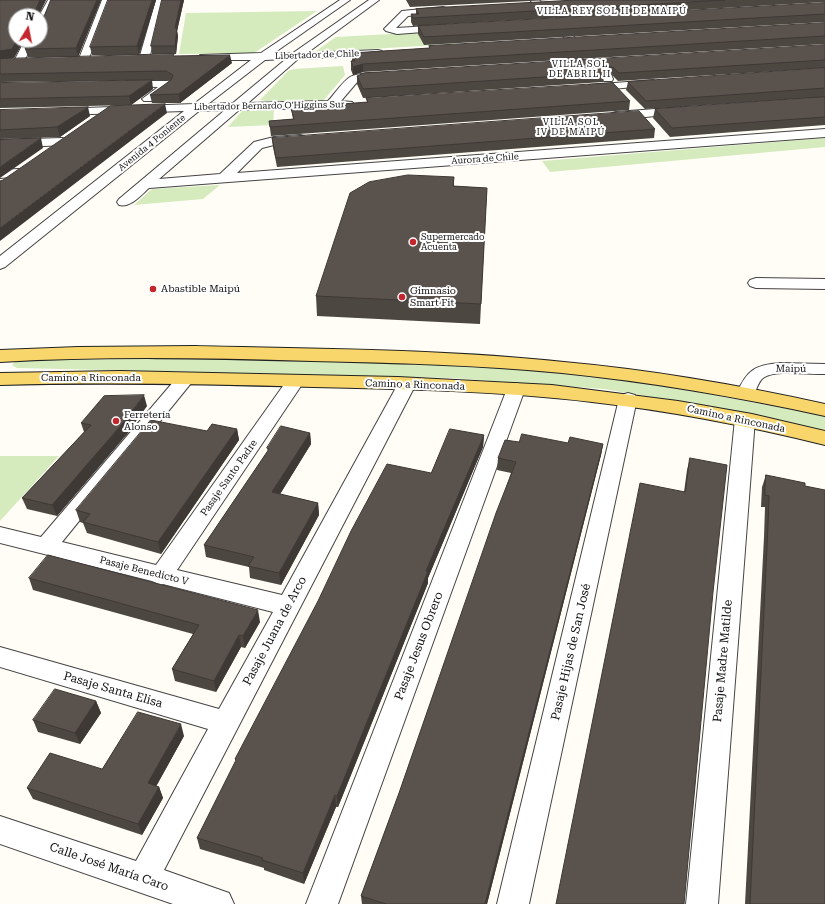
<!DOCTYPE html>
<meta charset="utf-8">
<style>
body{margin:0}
#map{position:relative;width:825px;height:904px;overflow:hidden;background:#fffdf5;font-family:"Roboto Serif",serif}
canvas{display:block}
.north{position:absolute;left:8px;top:8px;width:40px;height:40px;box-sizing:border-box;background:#fff;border:1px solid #a0a0a0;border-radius:50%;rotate:10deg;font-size:11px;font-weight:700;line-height:16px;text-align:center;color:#111}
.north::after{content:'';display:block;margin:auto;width:14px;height:18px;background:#c4262e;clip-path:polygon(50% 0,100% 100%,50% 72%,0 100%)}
</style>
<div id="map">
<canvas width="825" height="904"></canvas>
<div class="north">N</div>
</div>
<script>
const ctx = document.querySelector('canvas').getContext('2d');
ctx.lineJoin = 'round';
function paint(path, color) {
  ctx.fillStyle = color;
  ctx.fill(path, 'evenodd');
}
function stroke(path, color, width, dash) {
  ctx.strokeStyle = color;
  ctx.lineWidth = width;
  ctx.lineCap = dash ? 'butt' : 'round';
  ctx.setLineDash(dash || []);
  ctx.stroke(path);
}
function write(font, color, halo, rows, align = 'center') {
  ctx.font = font + ' "Roboto Serif",serif';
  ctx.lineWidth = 4;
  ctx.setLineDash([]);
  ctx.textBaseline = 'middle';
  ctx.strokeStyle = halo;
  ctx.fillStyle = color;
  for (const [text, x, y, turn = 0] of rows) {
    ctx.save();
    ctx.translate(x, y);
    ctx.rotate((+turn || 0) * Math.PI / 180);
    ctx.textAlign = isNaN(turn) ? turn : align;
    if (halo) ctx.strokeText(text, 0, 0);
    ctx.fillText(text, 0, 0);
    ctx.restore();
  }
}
const green = new Path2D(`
 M317 11 254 53 179 54 186 13Z
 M446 31 453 44 321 52 316 51 336 37Z
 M343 66 345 75 323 101H266L260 100 288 71 294 69Z
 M274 110 273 125 228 127 242 111Z
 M825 138V147L550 172 542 161Z
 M220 185 203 199 134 205 152 189Z
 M279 357 498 366 635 380 825 416V432L750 414 604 389 450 378 17 368 12 365 16 361 34 360Z
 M0 456H59L0 521Z`);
const street = new Path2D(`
 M48 0H56L45 22 40 25V16H39Z
 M102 0H110L88 61 87 63H79L78 61Z
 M156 0H164L149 59 144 62 139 59Z
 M340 0H350L274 53H293L369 0H379L307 53 378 50 382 51 383 53 382 55 298 59 248 103 328 101C334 95 343 81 350 77 357 73 381 72 389 74L390 76 389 78 358 81 341 101 352 102 354 104 352 106 348 107 239 110 159 179 220 174 254 142 274 137 300 135 304 136 306 139 304 142 274 145 262 148 237 173 825 129V137L149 188C141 195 131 208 119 205L117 202 119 199 225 110 199 111 5 267 0 269V256L184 111 62 115 58 113 56 111 58 109 194 104 251 60H204L200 59 199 57 200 55 261 53ZM286 59 233 103 208 104 265 60Z
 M530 0H539L612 77 613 79 612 81H604Z
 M443 7 446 8 448 10 446 12 408 16 396 28 446 25 451 28 449 30 397 34 386 31 384 29 402 11Z
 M25 40H35L22 65H14L13 63Z
 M653 80 659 83 657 85 589 91 583 88 589 85Z
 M126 81H167L171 82 173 86 152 101H144L142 99 158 87 122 86 120 84Z
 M681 107 685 109 687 111 685 113 616 120 612 119 610 116 612 113 616 112Z
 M62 138 66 139 68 142 66 145 0 148V140Z
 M18 169 23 170 25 173 23 176 0 178V170Z
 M756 278 825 279V289L756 288 750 286 748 283 750 280Z
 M780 363 825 364V374C810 375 775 369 763 378 758 382 756 391 753 397L746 399 739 397 737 393C747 370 755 365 780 363Z
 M186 373 192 374 195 378 192 382 62 542 156 565 290 376 296 375 302 376 305 380 177 570 282 595 398 384 401 380 407 378 413 380 416 384 164 870 229 893 234 904H173L0 844V816L136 861 208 729 0 667V647L219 709 273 612 163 584 161 585 152 581 0 543V527L41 537 180 374Z
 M516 383 523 385 525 389 338 904H306L507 389 509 385Z
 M628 393 635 395 637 399 529 904H497L619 399 621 395Z
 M745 413 752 415 755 419 718 904H686L735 419 738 415Z`);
const primary = new Path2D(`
 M195 346C318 349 442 349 564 362 652 370 739 385 825 404V416C738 397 651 382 562 373 479 365 396 363 312 361 208 358 104 356 0 362V350L78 347Z
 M120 371 398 377 552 385 678 401 752 414 825 431V445C748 426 671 411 592 402 499 391 406 389 313 387 208 384 104 382 0 385V373Z`);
const wall = new Path2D(`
 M0 0H46L38 16H16V40H24L14 58 2 59 174 56 232 63 180 103H152L150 95 170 81 167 80 0 82Z
 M51 0H101L78 57H28L25 49 44 16Z
 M156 0 139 55H92L90 47Z
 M162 0H184L177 31 178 36 176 54H152L151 46Z
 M406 0H550L410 7Z
 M576 0H825V2L413 26 411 22V14H416V9Z
 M825 3V22L424 45 418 34V26Z
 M825 23V44L363 72 353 75 351 70V61H352V53L429 48V46Z
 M825 45V68L618 81 613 76 608 75 604 77 603 82 363 98 357 84V76Z
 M825 68V97L645 109 626 90 628 82Z
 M0 83 153 89 131 105 0 108Z
 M825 97V125L670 137 653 118 655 109Z
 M366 98 630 101 629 110 271 136 269 121 293 119 291 108 367 102Z
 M0 110 90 116 60 137 0 139Z
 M655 129 654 138 277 167 273 147 272 138Z
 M454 177V186L487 188 480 324 317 316 316 296Z
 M147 406 133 425V427L57 516 27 509 22 498 84 432 81 423Z
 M237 429 239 440 161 554 87 533 83 523 80 522 76 510 207 431Z
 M310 433 311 444 280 494 318 503 319 515 281 585 250 578 249 567 206 557 204 545 268 451 267 448Z
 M484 435 483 447 428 578V583L347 785 338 807H336L304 884 264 870V868L200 849 197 838 236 761 235 759 431 473Z
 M519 442 603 444 601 455 487 904H362L361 896 399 793 511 473 497 470 498 458Z
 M690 458 713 592 684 492 687 470Z
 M766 475 805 486 825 904H745L764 537 765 507H761L762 487Z
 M29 578 260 622 245 648 241 647 216 692 175 681 172 669 193 634 33 590Z
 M96 701 101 713 80 744 38 732 33 720Z
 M184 736 156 786 159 787 163 798 142 835 33 799 27 788 102 769Z`);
const shadedWall = new Path2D(`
 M40 0H46L38 16H37L36 9Z
 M97 0H101L78 57 76 48Z
 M152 0H156L139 55 137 46Z
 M181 0H184L177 31 178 36 176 54 175 46V28Z
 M17 40H24L14 58 0 59V51Z
 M230 55 232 63 180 103 179 94Z
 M363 64V72L353 75V67Z
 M609 66 608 75 604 77V73L603 69Z
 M152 80 153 89 131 105 129 96Z
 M165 104 167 113 0 241V228Z
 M88 107 90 116 60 137 57 127Z
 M41 138 43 148 0 178V167Z
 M144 395 147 406 133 425V427L57 516 52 505 129 415Z
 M237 429 239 440 161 554 158 542Z
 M310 433 311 444 274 504 272 492Z
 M484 435 483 447 428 578V583L338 807 337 796 426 571Z
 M603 444 601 455 487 904H485Z
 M318 503 319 515 281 585 279 573Z
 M258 610 260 622 245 648 243 636Z
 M239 635 241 647 216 692 214 681Z
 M96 701 101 713 80 744 75 733Z
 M181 724 184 736 152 794 148 783Z
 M159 787 163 798 142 835 138 824Z
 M335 795 336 807 304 884 303 873Z`);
const building = new Path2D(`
 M0 0H40L36 9 37 16H16V40H17L12 49 0 51Z
 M51 0H97L76 48 25 49 30 40H40V17L44 16Z
 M108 0H152L137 46 90 47Z
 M162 0H181L175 28H177L175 46H151Z
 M576 0H725L413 18 411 14H419L416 9Z
 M825 3V14L424 37 418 26Z
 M825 23V36L363 64 353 67 351 61H355L352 53 430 48 429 46Z
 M825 45V60L619 73 614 68 609 66 603 69 604 73 363 89 357 76 364 73Z
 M174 54 173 56 230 55 179 94 150 95 171 80 173 75 166 71 0 74V59Z
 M825 68V88L646 101 628 82Z
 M152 80 129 96 0 99V83Z
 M613 83 630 101 270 127 269 121 294 119 291 108 368 102 366 98Z
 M825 97V117L672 128 655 109Z
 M165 104 0 228V181L3 180 110 106Z
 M88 107 57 127 0 130V110Z
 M639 111 655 129 276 158 272 138Z
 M41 138 0 167V140Z
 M408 175 454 177 453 186 487 188 481 304 316 296 350 193 369 182Z
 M144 395 129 415H130L52 505 22 498 91 425 81 423 104 396Z
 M151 420 207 431 212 424 237 429 158 542 83 522 90 514 76 510Z
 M281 426 310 433 272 492 318 503 279 573 248 566 254 557 204 545 269 449 267 448Z
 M450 429 484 435 426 571H428L346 774 337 796 335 795 303 873 262 860 263 858 197 838 236 760 235 759 318 601 351 531 387 464 431 473Z
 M522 434 568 443 570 437 603 444 485 904H386L361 896 399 793 496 513 516 462 498 458 505 440 519 442Z
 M690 458 727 465 713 592 684 904H556L640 483 685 492Z
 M766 475 805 483V486L825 490V904H750L768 525 769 496 765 495Z
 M48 555 258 610 243 636 239 635 214 681 172 669 199 625 29 578Z
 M55 689 96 701 75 733 33 720Z
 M138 712 181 724 148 783 159 787 138 824 27 788 50 753 102 769Z`);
const markers = [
 [413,242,4,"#c4262e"],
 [153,289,4,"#c4262e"],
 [402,297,4,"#c4262e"],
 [116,421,4,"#c4262e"]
];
const farNeighbourhoodnames = [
 ["VILLA REY SOL II DE MAIPÚ",612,11],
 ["VILLA SOL",580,64],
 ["DE ABRIL II",580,74],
 ["VILLA SOL",571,122],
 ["IV DE MAIPÚ",571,132]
];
const farStreetnames = [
 ["Libertador de Chile",317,55,-2],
 ["Libertador Bernardo O'Higgins Sur",269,106,-1],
 ["Avenida 4 Poniente",152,143,-39],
 ["Aurora de Chile",485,159,-4]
];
const farPoinames = [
 ["Supermercado",421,237],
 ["Acuenta",421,247]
];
const poiNames = [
 ["Abastible Maipú",161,289],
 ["Gimnasio",410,291],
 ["Smart Fit",410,303],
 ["Ferretería",124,415],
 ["Alonso",124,427]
];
const streetNames = [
 ["Maipú",791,369,1],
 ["Camino a Rinconada",91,378],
 ["Camino a Rinconada",415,385,2],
 ["Camino a Rinconada",736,419,12],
 ["Pasaje Santo Padre",229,478,-55],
 ["Pasaje Benedicto V",144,571,14]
];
const nearStreetnames = [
 ["Pasaje Juana de Arco",275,631,-62],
 ["Pasaje Jesus Obrero",419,646,-69],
 ["Pasaje Hijas de San José",571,652,-77],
 ["Pasaje Madre Matilde",723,661,-85],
 ["Pasaje Santa Elisa",113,690,16],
 ["Calle José María Caro",109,867,19]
];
paint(green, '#d5ebbd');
stroke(street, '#444', 2);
stroke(primary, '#222', 2);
paint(street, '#fff');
paint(primary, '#f9d66b');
paint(wall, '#4d4742');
paint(shadedWall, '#3f3936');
paint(building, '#5a524d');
stroke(building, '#3f3936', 1);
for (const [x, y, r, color] of markers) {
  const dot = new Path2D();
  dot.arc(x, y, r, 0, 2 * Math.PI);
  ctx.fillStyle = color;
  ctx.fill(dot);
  stroke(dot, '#fff', 1.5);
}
ctx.letterSpacing = '1px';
write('9px', '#111', '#fff', farNeighbourhoodnames);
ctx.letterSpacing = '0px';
write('9px', '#111', '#fff', farStreetnames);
write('9px', '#111', '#fff', farPoinames, 'left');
write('10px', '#111', '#fff', poiNames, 'left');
write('10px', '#111', '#fff', streetNames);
write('12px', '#111', '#fff', nearStreetnames);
</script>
